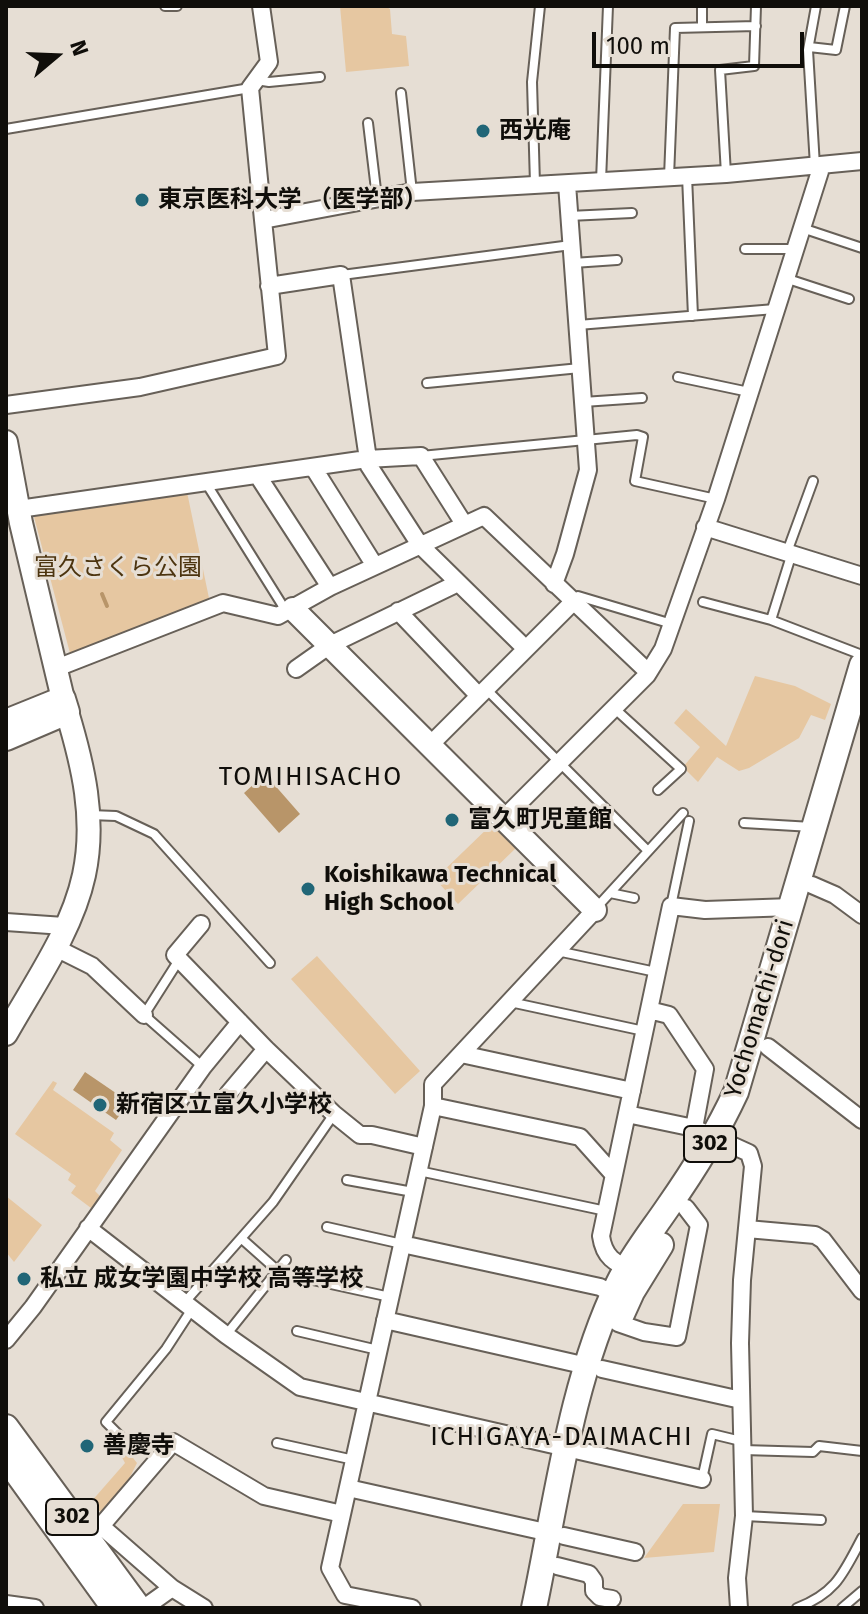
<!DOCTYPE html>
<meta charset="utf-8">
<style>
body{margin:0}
#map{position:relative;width:868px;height:1614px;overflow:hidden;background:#e6ded4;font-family:"Fira Sans",sans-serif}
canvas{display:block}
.frame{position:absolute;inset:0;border:8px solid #100e0a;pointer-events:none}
.north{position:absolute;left:16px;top:16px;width:80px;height:80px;-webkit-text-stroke:6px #e6ded4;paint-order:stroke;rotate:71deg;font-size:22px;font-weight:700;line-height:32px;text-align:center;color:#100e0a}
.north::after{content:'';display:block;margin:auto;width:28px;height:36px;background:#100e0a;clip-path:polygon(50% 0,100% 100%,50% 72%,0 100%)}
.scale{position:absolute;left:592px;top:32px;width:212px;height:36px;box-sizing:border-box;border:4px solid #100e0a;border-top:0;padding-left:10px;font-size:24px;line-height:28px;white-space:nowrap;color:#100e0a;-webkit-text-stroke:6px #e6ded4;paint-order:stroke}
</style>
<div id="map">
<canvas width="868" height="1614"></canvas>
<div class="frame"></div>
<div class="north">N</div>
<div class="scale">100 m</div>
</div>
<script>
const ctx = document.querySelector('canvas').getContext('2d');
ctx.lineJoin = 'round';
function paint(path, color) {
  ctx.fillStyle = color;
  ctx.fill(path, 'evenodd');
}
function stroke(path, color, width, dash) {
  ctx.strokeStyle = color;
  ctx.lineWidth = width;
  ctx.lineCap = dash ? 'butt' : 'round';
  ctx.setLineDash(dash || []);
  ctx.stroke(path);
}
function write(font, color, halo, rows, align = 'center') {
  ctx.font = font + ' "Fira Sans","Noto Sans JP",sans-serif';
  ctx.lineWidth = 6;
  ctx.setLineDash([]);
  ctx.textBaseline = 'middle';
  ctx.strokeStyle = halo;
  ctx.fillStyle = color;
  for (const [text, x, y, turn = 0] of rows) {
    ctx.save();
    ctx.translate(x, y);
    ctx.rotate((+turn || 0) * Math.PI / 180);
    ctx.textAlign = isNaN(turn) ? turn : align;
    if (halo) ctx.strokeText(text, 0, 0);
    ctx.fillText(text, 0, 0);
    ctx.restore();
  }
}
const green = new Path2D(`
 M340 6H385L390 9 392 34 406 36 409 66 346 72Z
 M187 492 210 603 71 657 33 513Z
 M755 676 795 686 831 704 825 720 811 715 799 738 749 768 739 771 717 757 698 782 683 767 700 747 674 723 686 709 726 746Z
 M493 823 516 848 458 904 435 879Z
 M317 956 420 1071 395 1094 291 979Z
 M53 1081 57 1083 53 1090 114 1133 110 1140 122 1150 95 1191 100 1196 91 1208 71 1193 76 1186 68 1180 71 1174 15 1134Z
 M6 1196 42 1225 14 1262 6 1252Z
 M119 1440 137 1463 129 1479 101 1512 90 1503 125 1463 115 1444Z
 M683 1504H720L714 1552 644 1558Z`);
const water = new Path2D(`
 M265 774 300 814 279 833 244 793Z
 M85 1072 129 1102 116 1120 73 1090Z`);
const stream = new Path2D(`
 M102 594 107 606`);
const lane = new Path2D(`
 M165 6H177
 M702 27V6
 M809 47 836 50 845 6
 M256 80 269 82 320 77
 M401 93 412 192
 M368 123 377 198
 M6 129 250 88
 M815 166 808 50 816 6
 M726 174 720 70 754 66 756 6
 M687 176 693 316
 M669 177 675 28 756 26
 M601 181 608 6
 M535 184 532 82 540 6
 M569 216 632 213
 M802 228 862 248
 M745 249H795
 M573 263 617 260
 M342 275 571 245
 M785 278 849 299
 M578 325 775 309
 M678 377 749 392
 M427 383 580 368
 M583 402 642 398
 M421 456 637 435 643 437 635 481 716 499
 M206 483 286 611
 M787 552 813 481
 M575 600 578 596 672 624
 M703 602 771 620 862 655
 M771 620 792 553
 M486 689 648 851
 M614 708 681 769 658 790
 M90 815 116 816 154 834 270 963
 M744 823 812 827
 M610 893 634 898
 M671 906 689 821
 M597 907 683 813
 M557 951 656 972
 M179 960 144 1015 203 1067
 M510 1002 644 1031
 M419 1171 606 1211
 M347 1180 413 1192
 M327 1227 402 1244
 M242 1239 278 1271
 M308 1279 390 1297
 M184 1303 273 1202 334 1114
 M297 1331 378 1350
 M226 1335 286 1260
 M277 1443 354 1460
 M134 1450 106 1422 166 1349 192 1309
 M743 1450 813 1452 819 1446 862 1451
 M702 1479 712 1434 741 1441
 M745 1516 821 1520
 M797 1608C836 1593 843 1574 862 1538
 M842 1608 862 1591`);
const street = new Path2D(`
 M261 6 269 62 250 88 263 220
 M269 286 341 275 369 466 420 545 526 649
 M6 405 140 387 277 356 263 220 412 192 726 174 862 161
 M313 467 375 566
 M258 476 330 587
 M19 509 367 459 421 456 464 524
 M705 527 862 576
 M554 584 565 554 588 470 567 184
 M398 611 479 696
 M54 669 223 603 278 616 330 587 484 516 648 672
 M296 669 330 645 458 583
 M430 745 573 602
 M504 818 647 675 663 649 716 499 822 165
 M812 885 835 895 862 915
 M6 922 64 926
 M201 924 175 955 266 1049 334 1114 360 1135H372L424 1147
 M54 947 92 966 144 1015
 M649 1010 669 1015 705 1069 694 1128
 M768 1047 862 1120
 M461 1054 632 1091
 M228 1094 266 1049
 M433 1106 580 1137 614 1175
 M627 1114 694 1128 749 1153 753 1166 742 1280 740 1343 744 1516 737 1578 739 1608
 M88 1228 226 1335 300 1387 702 1479
 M747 1229 815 1235 823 1240 862 1291
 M402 1244 600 1287 613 1294
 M634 1271C614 1263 604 1257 601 1236L671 906 705 910 792 907
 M385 1320 587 1366
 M618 1323 644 1332 677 1337 699 1225 686 1208
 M6 1340 33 1307 203 1067 240 1022
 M602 1369 741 1400
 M348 1488 550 1533
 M101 1526 172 1588 204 1608
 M564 1536 635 1552
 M88 1538 101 1526 173 1442 264 1496 342 1514
 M557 1566 589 1574 594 1581V1591L600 1597 612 1599
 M6 1604 35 1608
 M144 1608 172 1588
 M412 1608 345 1595 330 1568 433 1106V1084L595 910`);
const secondary = new Path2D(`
 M6 442 21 523 63 699
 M293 609 595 910
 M6 1034C34 984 72 931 84 875 96 819 83 765 67 712`);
const primary = new Path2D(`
 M6 722 63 699 67 712 6 738
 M622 1314 632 1292 661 1245
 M6 1427 139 1608
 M6 1458 114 1608
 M534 1608C556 1504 571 1380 618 1284 631 1257 651 1232 668 1207 694 1170 717 1133 736 1092L862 665`);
const markers = [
 [483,131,8,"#216677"],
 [142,200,8,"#216677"],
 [452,820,8,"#216677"],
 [308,889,8,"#216677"],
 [100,1105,8,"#216677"],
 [24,1279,8,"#216677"],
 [87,1446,8,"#216677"]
];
const shields = [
 [710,1144,52],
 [72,1517,52]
];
const shieldNames = [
 ["302",710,1144],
 ["302",72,1517]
];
const poiNames = [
 ["西光庵",499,131],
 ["東京医科大学 （医学部）",158,200],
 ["富久町児童館",468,820],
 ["Koishikawa Technical",324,875],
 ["High School",324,903],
 ["新宿区立富久小学校",116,1105],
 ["私立 成女学園中学校 高等学校",40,1279],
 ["善慶寺",103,1446]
];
const parkNames = [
 ["富久さくら公園",118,568]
];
const streetNames = [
 ["Yochomachi-dori",760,1009,-73]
];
const neighbourhoodNames = [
 ["TOMIHISACHO",311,778],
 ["ICHIGAYA-DAIMACHI",562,1438]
];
paint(green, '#e6c7a1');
paint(water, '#b89569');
stroke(stream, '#b89569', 4);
stroke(lane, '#676058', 12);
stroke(street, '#676058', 20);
stroke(secondary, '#676058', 26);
stroke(primary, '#676058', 28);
stroke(lane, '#fff', 8);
stroke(street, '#fff', 16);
stroke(secondary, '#fff', 22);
stroke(primary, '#fff', 24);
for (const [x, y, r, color] of markers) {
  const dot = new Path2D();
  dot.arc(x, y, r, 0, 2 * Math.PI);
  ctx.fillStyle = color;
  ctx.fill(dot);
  stroke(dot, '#e6ded4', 3);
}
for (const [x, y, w] of shields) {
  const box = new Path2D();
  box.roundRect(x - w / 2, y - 18, w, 36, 6);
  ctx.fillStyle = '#e6ded4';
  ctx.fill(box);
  stroke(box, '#100e0a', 2);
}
write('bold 22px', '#100e0a', null, shieldNames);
write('bold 24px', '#100e0a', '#e6ded4', poiNames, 'left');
write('24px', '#4c340f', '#e6ded4', parkNames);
write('24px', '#100e0a', '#e6ded4', streetNames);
ctx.letterSpacing = '2px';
write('26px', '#100e0a', '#e6ded4', neighbourhoodNames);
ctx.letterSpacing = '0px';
</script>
